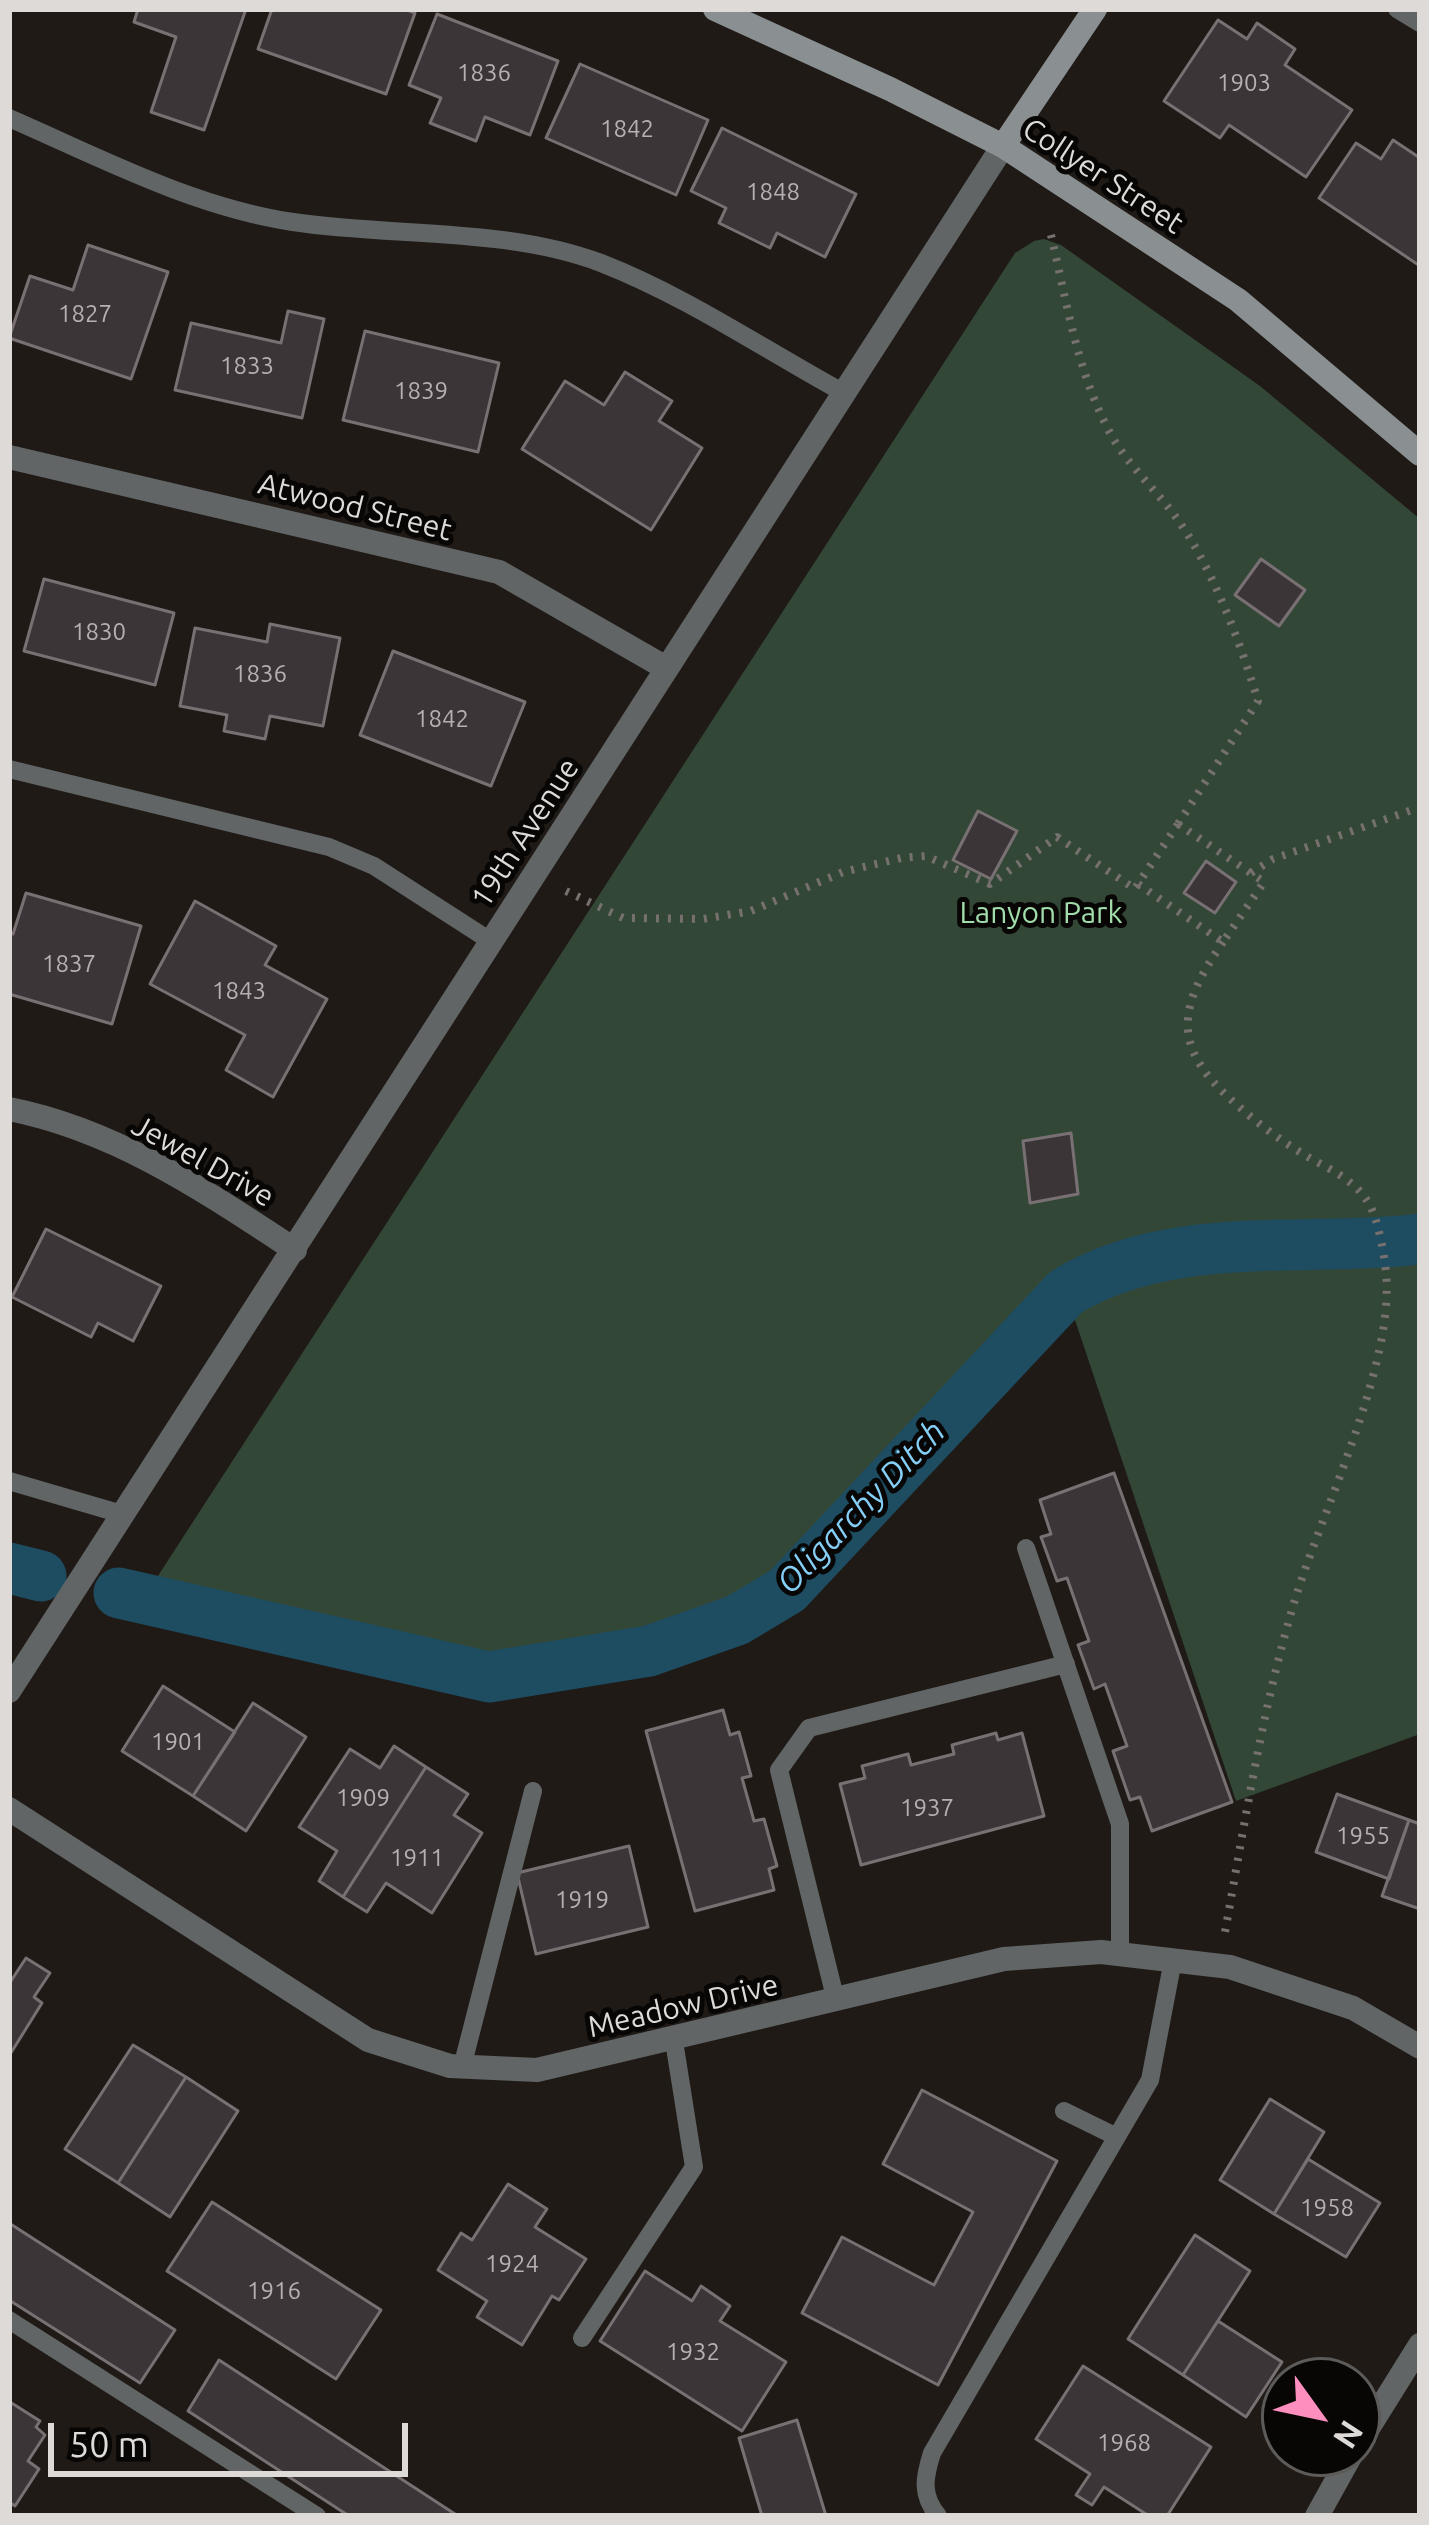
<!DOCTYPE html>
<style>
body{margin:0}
#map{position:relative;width:1429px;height:2525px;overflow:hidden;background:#1f1a16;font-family:Ubuntu,sans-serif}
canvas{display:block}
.frame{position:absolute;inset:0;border:12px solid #dedad8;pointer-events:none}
.north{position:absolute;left:1261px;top:2357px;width:120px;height:120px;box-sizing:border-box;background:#070605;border:3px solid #5d5b59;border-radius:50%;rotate:123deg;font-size:33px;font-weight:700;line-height:48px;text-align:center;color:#dedad8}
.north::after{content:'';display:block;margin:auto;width:42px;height:54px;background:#fd8ebe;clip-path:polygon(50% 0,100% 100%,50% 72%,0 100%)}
.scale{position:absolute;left:48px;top:2423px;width:360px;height:54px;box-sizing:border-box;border:6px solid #dedad8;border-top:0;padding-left:15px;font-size:36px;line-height:42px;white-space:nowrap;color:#dedad8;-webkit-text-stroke:9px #070605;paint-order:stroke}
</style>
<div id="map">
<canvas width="1429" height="2525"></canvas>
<div class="frame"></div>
<div class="north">N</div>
<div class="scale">50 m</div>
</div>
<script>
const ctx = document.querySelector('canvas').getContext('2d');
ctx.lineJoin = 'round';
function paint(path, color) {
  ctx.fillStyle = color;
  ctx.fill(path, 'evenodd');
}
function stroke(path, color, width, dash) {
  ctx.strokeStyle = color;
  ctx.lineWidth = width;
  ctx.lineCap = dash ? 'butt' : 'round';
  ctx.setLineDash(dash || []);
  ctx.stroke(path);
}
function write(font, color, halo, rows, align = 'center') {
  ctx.font = font + ' Ubuntu,sans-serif';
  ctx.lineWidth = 10;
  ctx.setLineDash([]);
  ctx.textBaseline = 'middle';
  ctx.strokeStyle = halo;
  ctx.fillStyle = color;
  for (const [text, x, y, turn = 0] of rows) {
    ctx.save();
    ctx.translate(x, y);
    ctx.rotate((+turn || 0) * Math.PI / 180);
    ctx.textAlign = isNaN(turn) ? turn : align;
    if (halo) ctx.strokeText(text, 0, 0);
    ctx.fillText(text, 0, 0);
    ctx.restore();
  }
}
const green = new Path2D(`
 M1044 239 1061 245 1260 386 1420 519V1734L1236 1801 1066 1293 787 1590 737 1620 649 1651 489 1677 143 1599 1015 253 1034 241Z`);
const canal = new Path2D(`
 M9 1568 41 1576
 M119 1593 489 1677 649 1651 737 1620 787 1590 1066 1292C1170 1228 1304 1253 1420 1239`);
const building = new Path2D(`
 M138 9H246L204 130 151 112 176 37 134 22Z
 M272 9H405L415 13 386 94 258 49Z
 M437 14 558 61 530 135 485 117 476 141 430 123 441 98 409 85Z
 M1218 20 1247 39 1257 23 1295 49 1285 65 1352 110 1306 177 1229 125 1220 138 1164 101Z
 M580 64 708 120 676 195 546 138Z
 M722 128 856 194 825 257 777 233 770 248 719 223 726 208 691 191Z
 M1393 140 1420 158V266L1319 198 1356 143 1381 159Z
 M88 245 168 272 131 379 9 338 30 276 73 290Z
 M288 311 324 319 302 418 175 390 191 323 281 343Z
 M365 331 499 363 478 452 343 420Z
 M625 372 672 401 659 421 702 448 651 530 522 449 565 381 604 405Z
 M1261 559 1305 590 1279 626 1235 595Z
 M44 579 174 613 155 685 24 651Z
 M270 624 340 638 323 726 270 716 265 739 224 731 227 715 180 706 195 628 267 642Z
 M393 651 525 702 491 786 360 735Z
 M978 811 1017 831 991 879 953 860Z
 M1206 861 1236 882 1215 913 1184 893Z
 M26 893 141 926 112 1024 9 994V933L13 934Z
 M195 901 276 946 265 965 327 999 273 1097 226 1070 245 1035 150 984Z
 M1071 1133 1078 1194 1030 1203 1023 1141Z
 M46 1229 161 1286 133 1341 98 1323 91 1337 12 1297Z
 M1114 1473 1232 1802 1152 1831 1140 1797 1130 1800 1113 1751 1127 1746 1105 1684 1094 1689 1078 1645 1089 1641 1067 1578 1057 1581 1041 1537 1051 1534 1040 1500Z
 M163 1686 235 1732 193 1796 122 1751Z
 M253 1703 306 1737 246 1831 193 1796Z
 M723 1710 730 1735 739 1732 751 1776 742 1778 754 1821 764 1819 777 1866 769 1869 774 1890 695 1911 646 1731Z
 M996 1733 998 1740 1022 1733 1044 1816 861 1865 840 1784 865 1778 862 1766 908 1754 911 1765 954 1754 952 1745Z
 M394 1746 426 1767 343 1897 319 1881 337 1851 299 1827 350 1749 380 1768Z
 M426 1767 468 1794 454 1815 482 1833 432 1913 386 1883 367 1912 343 1897Z
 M1337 1794 1409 1820 1389 1879 1316 1852Z
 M1409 1820 1420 1824V1909L1382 1896Z
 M629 1846 648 1927 536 1954 517 1873Z
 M26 1958 50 1973 34 1997 42 2003 9 2056V1984Z
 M133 2045 186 2077 118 2183 65 2149Z
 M186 2077 238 2111 170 2217 118 2183Z
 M922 2090 1057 2161 938 2385 802 2313 842 2237 934 2285 973 2212 883 2164Z
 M1270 2099 1324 2132 1274 2214 1220 2180Z
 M1308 2159 1380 2203 1346 2257 1274 2214Z
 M508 2184 547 2209 535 2227 586 2259 559 2300 552 2296 522 2345 477 2317 487 2301 438 2270 461 2233 472 2240Z
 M212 2202 381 2310 336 2379 167 2271Z
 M9 2223 175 2330 140 2383 9 2300Z
 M1195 2235 1250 2271 1183 2375 1128 2339Z
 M645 2271 692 2301 701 2286 730 2306 720 2321 786 2362 742 2431 600 2341Z
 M1218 2321 1282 2362 1246 2417 1183 2375Z
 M219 2360 458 2516H349L188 2411Z
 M1083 2366 1211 2447 1167 2516H1149L1104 2487 1092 2505 1076 2495 1090 2474 1036 2439Z
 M10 2402 40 2421 36 2427 45 2435 28 2461 39 2469 15 2506 9 2502Z
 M797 2420 826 2516H762L739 2438Z`);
const path = new Path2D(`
 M1051 235C1066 299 1077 370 1108 429 1125 463 1153 486 1175 516 1211 564 1241 644 1258 701L1178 824
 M1178 824 1264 882 1223 942 1138 884Z
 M1251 873 1273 859 1420 807
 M566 891 623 918 703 919 751 911 843 872 901 858 926 856 990 884 1057 837 1135 889 1138 884
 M1223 942C1183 1000 1169 1040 1224 1093 1248 1116 1275 1137 1303 1154 1326 1168 1353 1178 1368 1202 1378 1218 1384 1253 1386 1272 1395 1365 1322 1510 1294 1603 1262 1710 1245 1822 1225 1932`);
const lane = new Path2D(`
 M1397 9 1420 23
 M9 118C101 158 193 207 293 222 392 237 506 227 601 263 686 296 765 350 844 393
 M9 769 329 847 374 866 492 942
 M9 1481 125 1515
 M1026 1548 1120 1824V1954
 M836 2001 779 1770 809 1728 1066 1664
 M462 2067 533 1791
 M1064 2111 1115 2136
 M9 2320 317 2516
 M582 2338 694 2167 674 2041
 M938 2516C921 2495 924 2478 932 2453L1150 2080 1173 1960`);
const street = new Path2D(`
 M9 457 499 572 666 668
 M9 1109C116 1130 205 1191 295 1250
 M9 1691 1003 146
 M9 1809 368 2040 450 2066 537 2070 1004 1959 1101 1952 1230 1967 1353 2008 1420 2047
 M1357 2446 1420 2345
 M1317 2516 1352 2453`);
const secondary = new Path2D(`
 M715 9 890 89 1003 146 1238 300 1420 454
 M1003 146 1095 9`);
const numberNames = [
 ["1836",484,73],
 ["1903",1244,83],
 ["1842",627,129],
 ["1848",773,192],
 ["1827",85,314],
 ["1833",247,366],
 ["1839",421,391],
 ["1830",99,632],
 ["1836",260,674],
 ["1842",442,719],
 ["1837",69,964],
 ["1843",239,991],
 ["1901",178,1742],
 ["1909",363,1798],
 ["1937",927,1808],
 ["1955",1363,1836],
 ["1911",417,1858],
 ["1919",582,1900],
 ["1958",1327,2208],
 ["1924",512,2264],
 ["1916",274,2291],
 ["1932",693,2352],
 ["1968",1124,2443]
];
const streetNames = [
 ["Collyer Street",1103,176,33],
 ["Atwood Street",355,507,14],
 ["19th Avenue",525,833,-57],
 ["Jewel Drive",203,1161,29],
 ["Meadow Drive",683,2006,-13]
];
const parkNames = [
 ["Lanyon Park",1041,913]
];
const waterNames = [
 ["Oligarchy Ditch",861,1507,-46]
];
paint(green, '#334737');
stroke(canal, '#1e4c61', 51);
paint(building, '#3c3538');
stroke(building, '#787073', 3);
stroke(path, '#76716e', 8, [3, 9]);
stroke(lane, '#616566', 18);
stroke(street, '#616566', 24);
stroke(secondary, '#8a8f91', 24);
write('24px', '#b6b1b0', null, numberNames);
write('30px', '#dedad8', '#070605', streetNames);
write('30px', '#a1dcab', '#070605', parkNames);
write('italic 33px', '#85cff6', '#070605', waterNames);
</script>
